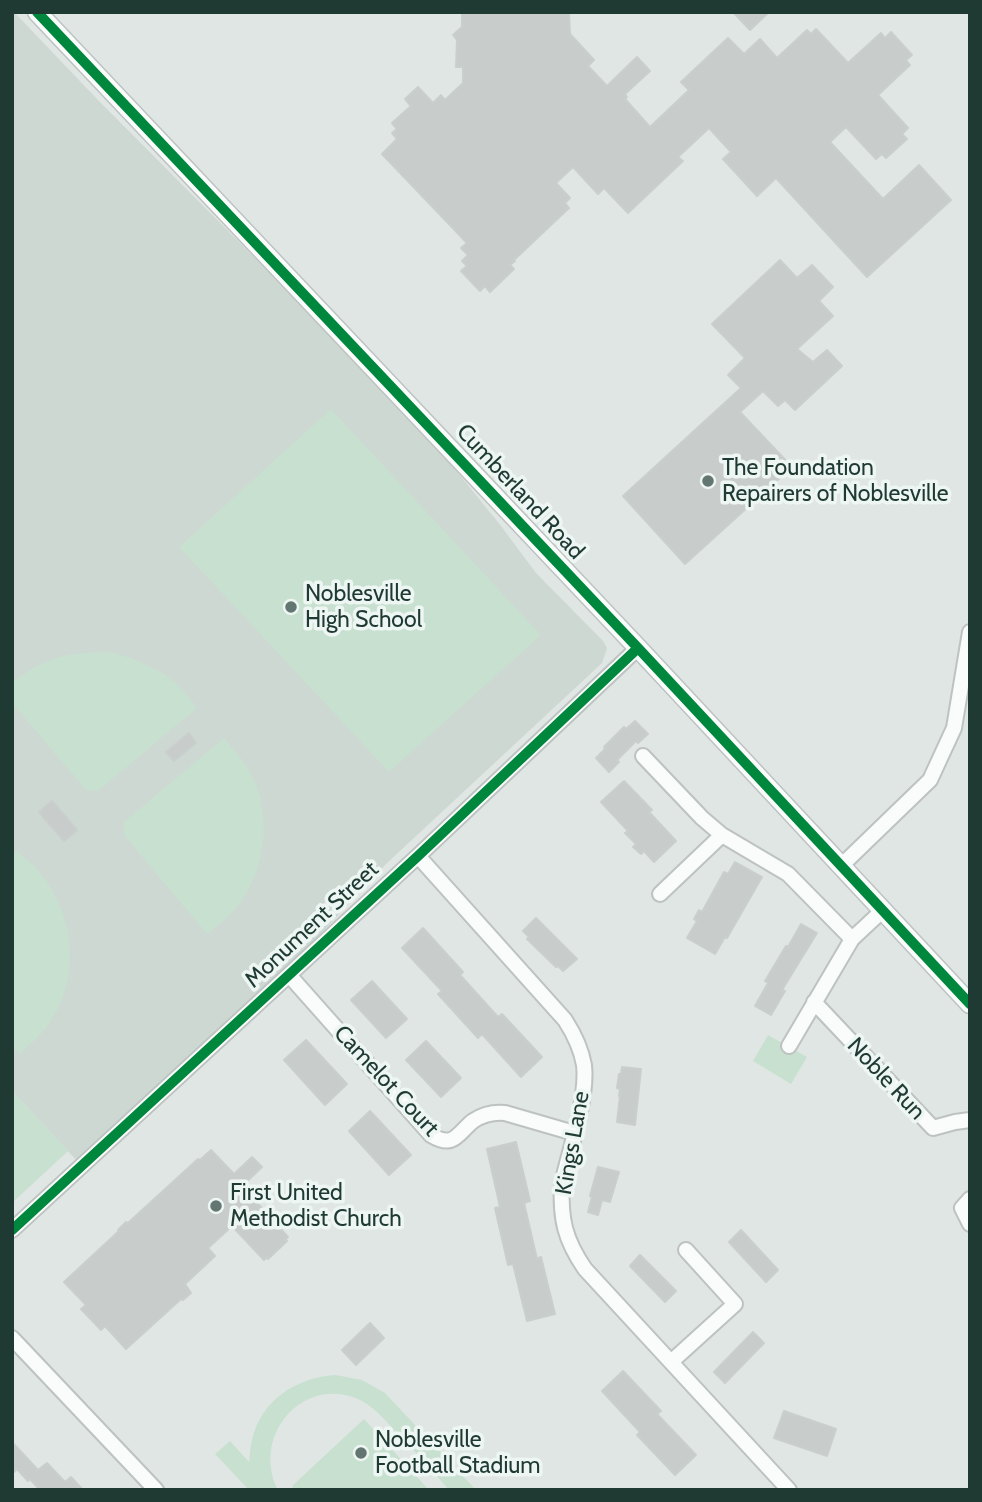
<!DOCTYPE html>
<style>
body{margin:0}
#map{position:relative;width:982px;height:1502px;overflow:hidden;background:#e0e6e3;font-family:Cabin,sans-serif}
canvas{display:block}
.frame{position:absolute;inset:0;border:14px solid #1f3933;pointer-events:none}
</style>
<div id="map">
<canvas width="982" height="1502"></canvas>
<div class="frame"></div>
</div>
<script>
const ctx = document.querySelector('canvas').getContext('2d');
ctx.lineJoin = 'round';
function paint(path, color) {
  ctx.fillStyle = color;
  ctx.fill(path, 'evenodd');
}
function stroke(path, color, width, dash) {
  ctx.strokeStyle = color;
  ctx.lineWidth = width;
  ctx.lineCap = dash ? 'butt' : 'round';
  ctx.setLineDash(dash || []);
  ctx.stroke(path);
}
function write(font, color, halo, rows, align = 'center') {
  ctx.font = font + ' Cabin,sans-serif';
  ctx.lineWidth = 7;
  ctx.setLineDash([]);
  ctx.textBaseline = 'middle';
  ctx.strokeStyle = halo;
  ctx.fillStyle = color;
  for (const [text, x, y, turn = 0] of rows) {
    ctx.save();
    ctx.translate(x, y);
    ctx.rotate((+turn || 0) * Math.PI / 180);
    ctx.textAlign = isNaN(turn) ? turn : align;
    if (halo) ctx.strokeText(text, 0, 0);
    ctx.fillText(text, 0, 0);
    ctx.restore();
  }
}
const built = new Path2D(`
 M12 12H14L97 99 267 270 408 418 450 463 501 526 536 573 603 641 607 648 602 663 386 864 313 942 77 1161 12 1091Z`);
const green = new Path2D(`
 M331 409 541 635 389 772 179 547Z
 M111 652C150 664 173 673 197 708L98 791 86 790 12 703V683C48 655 67 653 111 652Z
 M224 738C236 752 248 765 255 782 268 815 266 851 252 882 249 888 246 895 242 901 232 914 220 924 207 934L124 835V822Z
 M17 851C23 857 31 862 37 869 73 910 82 972 52 1019 44 1032 32 1043 20 1054L12 1046V856Z
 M768 1035 807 1057 791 1084 753 1061Z
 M12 1091 68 1151 12 1203Z
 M336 1375 362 1380 385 1393 476 1490H449C434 1472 418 1455 402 1438 389 1425 378 1410 362 1401 305 1372 250 1435 278 1490H249L215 1454 230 1441 249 1462C250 1454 250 1447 252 1440 261 1400 297 1377 336 1375Z
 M364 1419 429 1490H295L292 1486Z`);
const building = new Path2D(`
 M462 12H569L570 34 594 60 588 66 607 86 637 57 650 71 625 94 627 97 625 99 650 127 689 90 681 82 728 38 744 54 760 39 777 58 807 30 811 34 816 29 848 63 881 33 885 38 891 32 912 55 906 60 910 65 878 95 908 128 902 134 907 139 886 158 882 154 876 159 846 127 830 142 883 199 919 165 951 200 867 277 776 178 757 196 723 159 731 152 709 128 678 157 683 161 628 213 604 188 598 194 573 167 556 183 570 198 565 203 569 208 514 260 515 261 510 265 514 269 490 292 485 286 480 291 461 271 467 266 462 261 468 255 461 248 467 243 382 154 397 139 392 133 397 129 392 123 411 106 405 99 418 87 433 103 441 95 445 100 463 83V67H456L457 40 453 35 462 27Z
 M733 12H769L750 30Z
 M780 260 797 278 812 265 833 287 819 301 833 316 797 349 813 362 827 350 842 366 795 410 785 400 778 406 763 391 740 412 792 467 685 564 623 496 741 388 728 375 745 358 712 324Z
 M635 721 648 734 638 743 636 741 617 760 619 762 609 772 596 758 605 749 604 747 624 727 626 729Z
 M189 733 196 743 174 761 166 752Z
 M624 781 652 810 649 812 676 841 654 862 644 851 641 854 633 847 636 844 625 833 628 831 601 802Z
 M52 801 77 830 64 841 39 812Z
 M735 862 762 877 727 938 725 937 715 954 687 938 697 921 694 919 699 910 702 912 724 872 728 874Z
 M536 918 577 959 563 971 558 966 556 967 527 939 529 937 523 931Z
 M801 924 817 933 782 990 785 991 771 1015 755 1006 768 983 765 981 786 946 788 947Z
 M423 928 463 972 460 975 498 1017 502 1014 542 1057 521 1077 482 1034 478 1038 438 994 442 991 402 948Z
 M372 981 407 1019 386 1038 351 1000Z
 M306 1040 347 1084 325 1105 284 1060Z
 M426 1041 461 1078 441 1097 406 1060Z
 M622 1067 641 1069 635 1125 617 1122 620 1096H619L620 1089 617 1088 619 1074H621Z
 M370 1111 411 1155 389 1175 349 1131Z
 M516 1142 530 1201 524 1203 537 1259 541 1257 555 1314 527 1321 513 1264 508 1265 495 1208 500 1207 487 1149Z
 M211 1150 234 1174 252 1157 262 1167 242 1186 288 1237 285 1240 287 1241 268 1259 267 1257 264 1260 232 1226 208 1248 215 1256 185 1284 191 1293 183 1300 181 1299 126 1349 105 1326 101 1330 81 1309 86 1305 64 1282 119 1231 118 1230 126 1222 128 1223 198 1159 200 1160Z
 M598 1167 619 1172 610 1202 602 1200 598 1215 588 1212 592 1197 590 1196Z
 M741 1230 778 1270 766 1282 729 1242Z
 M640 1255 676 1291 665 1302 630 1266Z
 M370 1323 384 1338 356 1365 342 1350Z
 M753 1332 764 1343 725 1383 714 1372Z
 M623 1371 661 1411 657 1414 696 1455 675 1475 637 1435 640 1432 602 1391Z
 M784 1411 836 1429 827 1456 774 1438Z
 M12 1442 38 1470 47 1463 65 1482 71 1477 83 1490H40L30 1479 28 1481 17 1469 12 1474Z`);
const minor = new Path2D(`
 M643 756 702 818 722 835 788 874 852 939
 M418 856 565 1020C574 1034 581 1048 584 1065 588 1097 569 1152 562 1184 560 1219 565 1240 585 1269L789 1490
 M841 866 930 780 954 728 970 632
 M660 894 722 835
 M289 975 431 1135C454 1149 457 1134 473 1121 482 1115 494 1112 505 1113L574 1133
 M814 1002 933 1128 955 1122 970 1120
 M789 1046 852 939 882 911
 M970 1199 962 1208 970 1224
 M12 1230 418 856 638 648
 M12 1338 156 1490
 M671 1362 735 1304 686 1250`);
const tertiary = new Path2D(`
 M37 12 638 648 970 1004`);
const cycleway = new Path2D(`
 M37 12 638 648 970 1004
 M12 1230 418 856 638 648`);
const markers = [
 [708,481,7,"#637671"],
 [291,607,7,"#637671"],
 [216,1206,7,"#637671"],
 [361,1453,7,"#637671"]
];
const poiNames = [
 ["The Foundation",722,468],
 ["Repairers of Noblesville",722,494],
 ["Noblesville",305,594],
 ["High School",305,620],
 ["First United",230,1193],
 ["Methodist Church",230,1219],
 ["Noblesville",375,1440],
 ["Football Stadium",375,1466]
];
const streetNames = [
 ["Cumberland Road",520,492,47],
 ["Monument Street",312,925,-43],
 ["Noble Run",886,1079,47],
 ["Camelot Court",386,1081,47],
 ["Kings Lane",573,1143,-80]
];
paint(built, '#ced8d3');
paint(green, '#c8e0d0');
paint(building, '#c8cdcb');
stroke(building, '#c9cfcc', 2);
stroke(minor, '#bdc3c0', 18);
stroke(tertiary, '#bdc3c0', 21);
stroke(minor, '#fafbfb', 14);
stroke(tertiary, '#fafbfb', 18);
stroke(cycleway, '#00873e', 10);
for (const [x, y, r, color] of markers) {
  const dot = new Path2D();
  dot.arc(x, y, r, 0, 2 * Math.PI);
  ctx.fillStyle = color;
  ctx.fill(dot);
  stroke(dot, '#edf6f2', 2.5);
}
write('23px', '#1f3933', '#edf6f2', poiNames, 'left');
write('23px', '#1f3933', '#edf6f2', streetNames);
</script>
